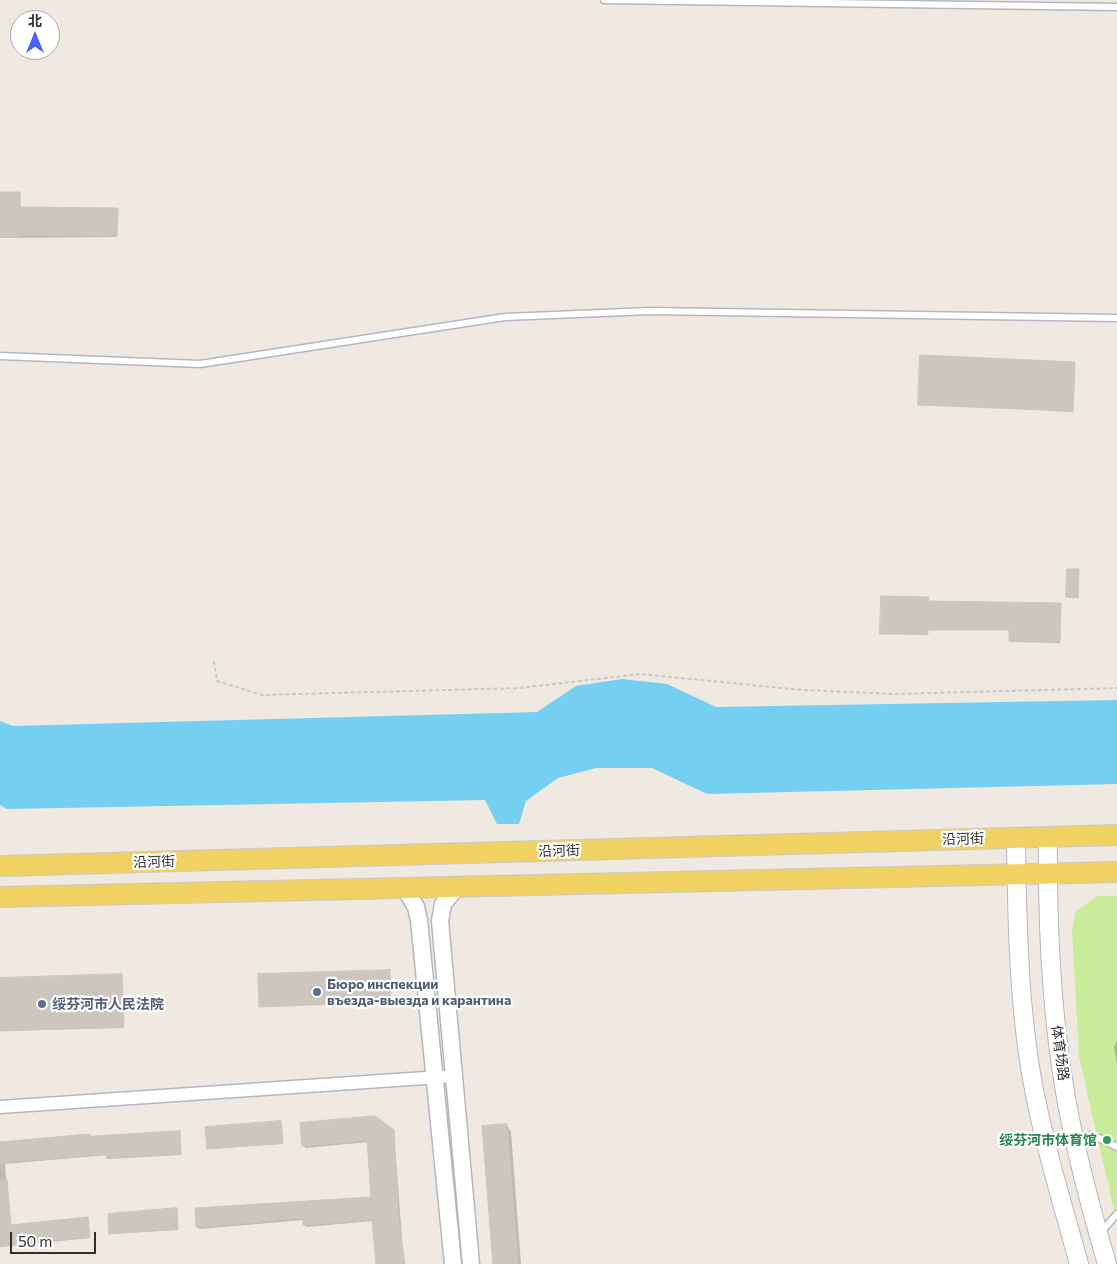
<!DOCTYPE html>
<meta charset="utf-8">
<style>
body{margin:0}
#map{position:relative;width:1117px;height:1264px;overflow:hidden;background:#efe9e1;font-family:Commissioner,"Noto Sans SC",sans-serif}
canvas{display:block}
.north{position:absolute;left:10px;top:10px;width:50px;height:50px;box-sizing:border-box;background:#fff;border:1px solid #ababab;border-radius:50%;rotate:0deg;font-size:14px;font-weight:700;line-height:20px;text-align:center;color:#2e2e2e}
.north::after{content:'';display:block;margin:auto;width:18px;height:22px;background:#4264fb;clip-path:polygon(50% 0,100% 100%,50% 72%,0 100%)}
.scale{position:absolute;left:10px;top:1232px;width:86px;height:22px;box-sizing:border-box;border:2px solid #2e2e2e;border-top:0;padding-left:6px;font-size:15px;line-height:18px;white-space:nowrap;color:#2e2e2e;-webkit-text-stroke:4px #fff;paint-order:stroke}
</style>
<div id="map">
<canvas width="1117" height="1264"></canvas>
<div class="north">北</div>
<div class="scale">50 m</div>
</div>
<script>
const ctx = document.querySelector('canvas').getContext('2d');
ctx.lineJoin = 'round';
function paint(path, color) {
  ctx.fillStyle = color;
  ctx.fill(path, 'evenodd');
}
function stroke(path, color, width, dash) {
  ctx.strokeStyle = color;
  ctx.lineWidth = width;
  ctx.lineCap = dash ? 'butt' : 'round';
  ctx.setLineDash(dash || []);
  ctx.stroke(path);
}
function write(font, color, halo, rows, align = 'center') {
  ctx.font = font + ' Commissioner,"Noto Sans SC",sans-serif';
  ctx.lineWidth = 4.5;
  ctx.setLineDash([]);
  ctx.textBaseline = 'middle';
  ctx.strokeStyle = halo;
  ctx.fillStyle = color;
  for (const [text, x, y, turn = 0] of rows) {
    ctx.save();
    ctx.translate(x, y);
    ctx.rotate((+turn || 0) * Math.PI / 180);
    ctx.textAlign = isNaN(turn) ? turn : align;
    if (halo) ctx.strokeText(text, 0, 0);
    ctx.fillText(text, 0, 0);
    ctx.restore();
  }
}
const pitch = new Path2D(`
 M1097 896H1117V1223L1079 1057 1072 931 1076 911Z`);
const water = new Path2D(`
 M622 679 667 684 716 707 1117 700V784L707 794 652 768H596L558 778 526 801 519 824H497L485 800 7 809 0 805V721L13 726 537 712 576 686Z`);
const shadow = new Path2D(`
 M0 193H20V209L117 210V237L0 238Z
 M1075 363 1073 412 919 404Z
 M1078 570V598H1068V597Z
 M928 599V602L1061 604 1060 643 1011 642V630H928V635L882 634Z
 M390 972 391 1003 260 1006Z
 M122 976 123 1028 0 1031V979Z
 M1117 1040V1065L1114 1047Z
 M281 1123 283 1144 208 1149Z
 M301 1124 394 1134 404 1264H377L373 1221 306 1227 304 1220 199 1229 197 1227 372 1198 368 1142 305 1148Z
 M507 1125 511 1132 521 1264H494Z
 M180 1134 181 1155 108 1159 107 1155 5 1164 10 1226 88 1220 90 1238 0 1247V1143L90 1136Z
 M177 1211 178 1230 110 1234Z`);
const building = new Path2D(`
 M0 192H20V207L118 208 117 236 20 235V237H0Z
 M920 355 1075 362 1073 411 918 405Z
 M1067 569H1079L1078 598 1066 597Z
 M881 596 929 597 928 601 1061 603 1060 642 1009 641V630H928V634H880Z
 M390 970 391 1002 259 1007 258 974Z
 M122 974 124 1027 0 1031V978Z
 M375 1116 394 1130 398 1217 405 1264H376L372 1220 303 1225V1218L196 1227 195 1208 371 1197 367 1140 302 1146 300 1123Z
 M281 1121 283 1143 207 1149 205 1127Z
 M507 1124 518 1264H493L482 1126Z
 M180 1131 181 1154 106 1158V1154L0 1163V1142L90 1134V1136Z
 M7 1180 11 1225 88 1217 90 1237 0 1246V1181Z
 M177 1208 178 1229 109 1234 108 1214Z`);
const path = new Path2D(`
 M214 661 217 681 262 695 519 688 640 674 803 690 894 694 1117 688`);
const service = new Path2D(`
 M604 0 1117 7
 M0 356 200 364 505 317 650 311 1117 318
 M1076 1134 1099 1138 1117 1147
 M1101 1232 1117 1214`);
const minor = new Path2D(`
 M0 1107 454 1076`);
const tertiary = new Path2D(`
 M458 886 443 904 440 921 471 1264
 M404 887 416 907 419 920 453 1264`);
const secondary = new Path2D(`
 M1048 837C1047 924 1051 1012 1066 1098 1076 1154 1091 1209 1107 1264
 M1016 838C1017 910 1018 983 1028 1054 1038 1125 1060 1195 1079 1264`);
const primary = new Path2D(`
 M0 866 1117 835
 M0 897 1117 872`);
const markers = [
 [317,992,5,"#5c6f8a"],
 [42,1004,5,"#5c6f8a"],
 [1107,1140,5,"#2e9e5b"]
];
const streetNames = [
 ["沿河街",963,839,-2],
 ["沿河街",559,851,-2],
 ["沿河街",154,862,-2],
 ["体育场路",1060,1053,82]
];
const serviceNames = [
 ["Бюро инспекции",327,984],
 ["въезда-выезда и карантина",327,1000],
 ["绥芬河市人民法院",52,1004]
];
const leisureNames = [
 ["绥芬河市体育馆",1097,1140]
];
paint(pitch, '#c9ec9a');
paint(water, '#75cff0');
paint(shadow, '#0003');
paint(building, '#cbc7bf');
stroke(building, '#cbc5ba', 1);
stroke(service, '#b4b7c1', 9);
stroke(minor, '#b4b7c1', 15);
stroke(tertiary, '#b4b7c1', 19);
stroke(secondary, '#b4b7c1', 20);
stroke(primary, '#c9c9c9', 22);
stroke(path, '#c9c9c9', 2, [4, 2.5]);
stroke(service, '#fff', 6);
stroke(minor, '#fff', 12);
stroke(tertiary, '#fff', 16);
stroke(secondary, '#fff', 18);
stroke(primary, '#f2d163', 20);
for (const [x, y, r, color] of markers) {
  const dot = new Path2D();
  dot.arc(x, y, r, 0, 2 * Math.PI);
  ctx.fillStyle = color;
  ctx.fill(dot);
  stroke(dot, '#fff', 2);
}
write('14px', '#2e2e2e', '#fff', streetNames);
write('bold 14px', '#4e5e75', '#fff', serviceNames, 'left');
write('bold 14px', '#27864d', '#fff', leisureNames, 'right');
</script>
